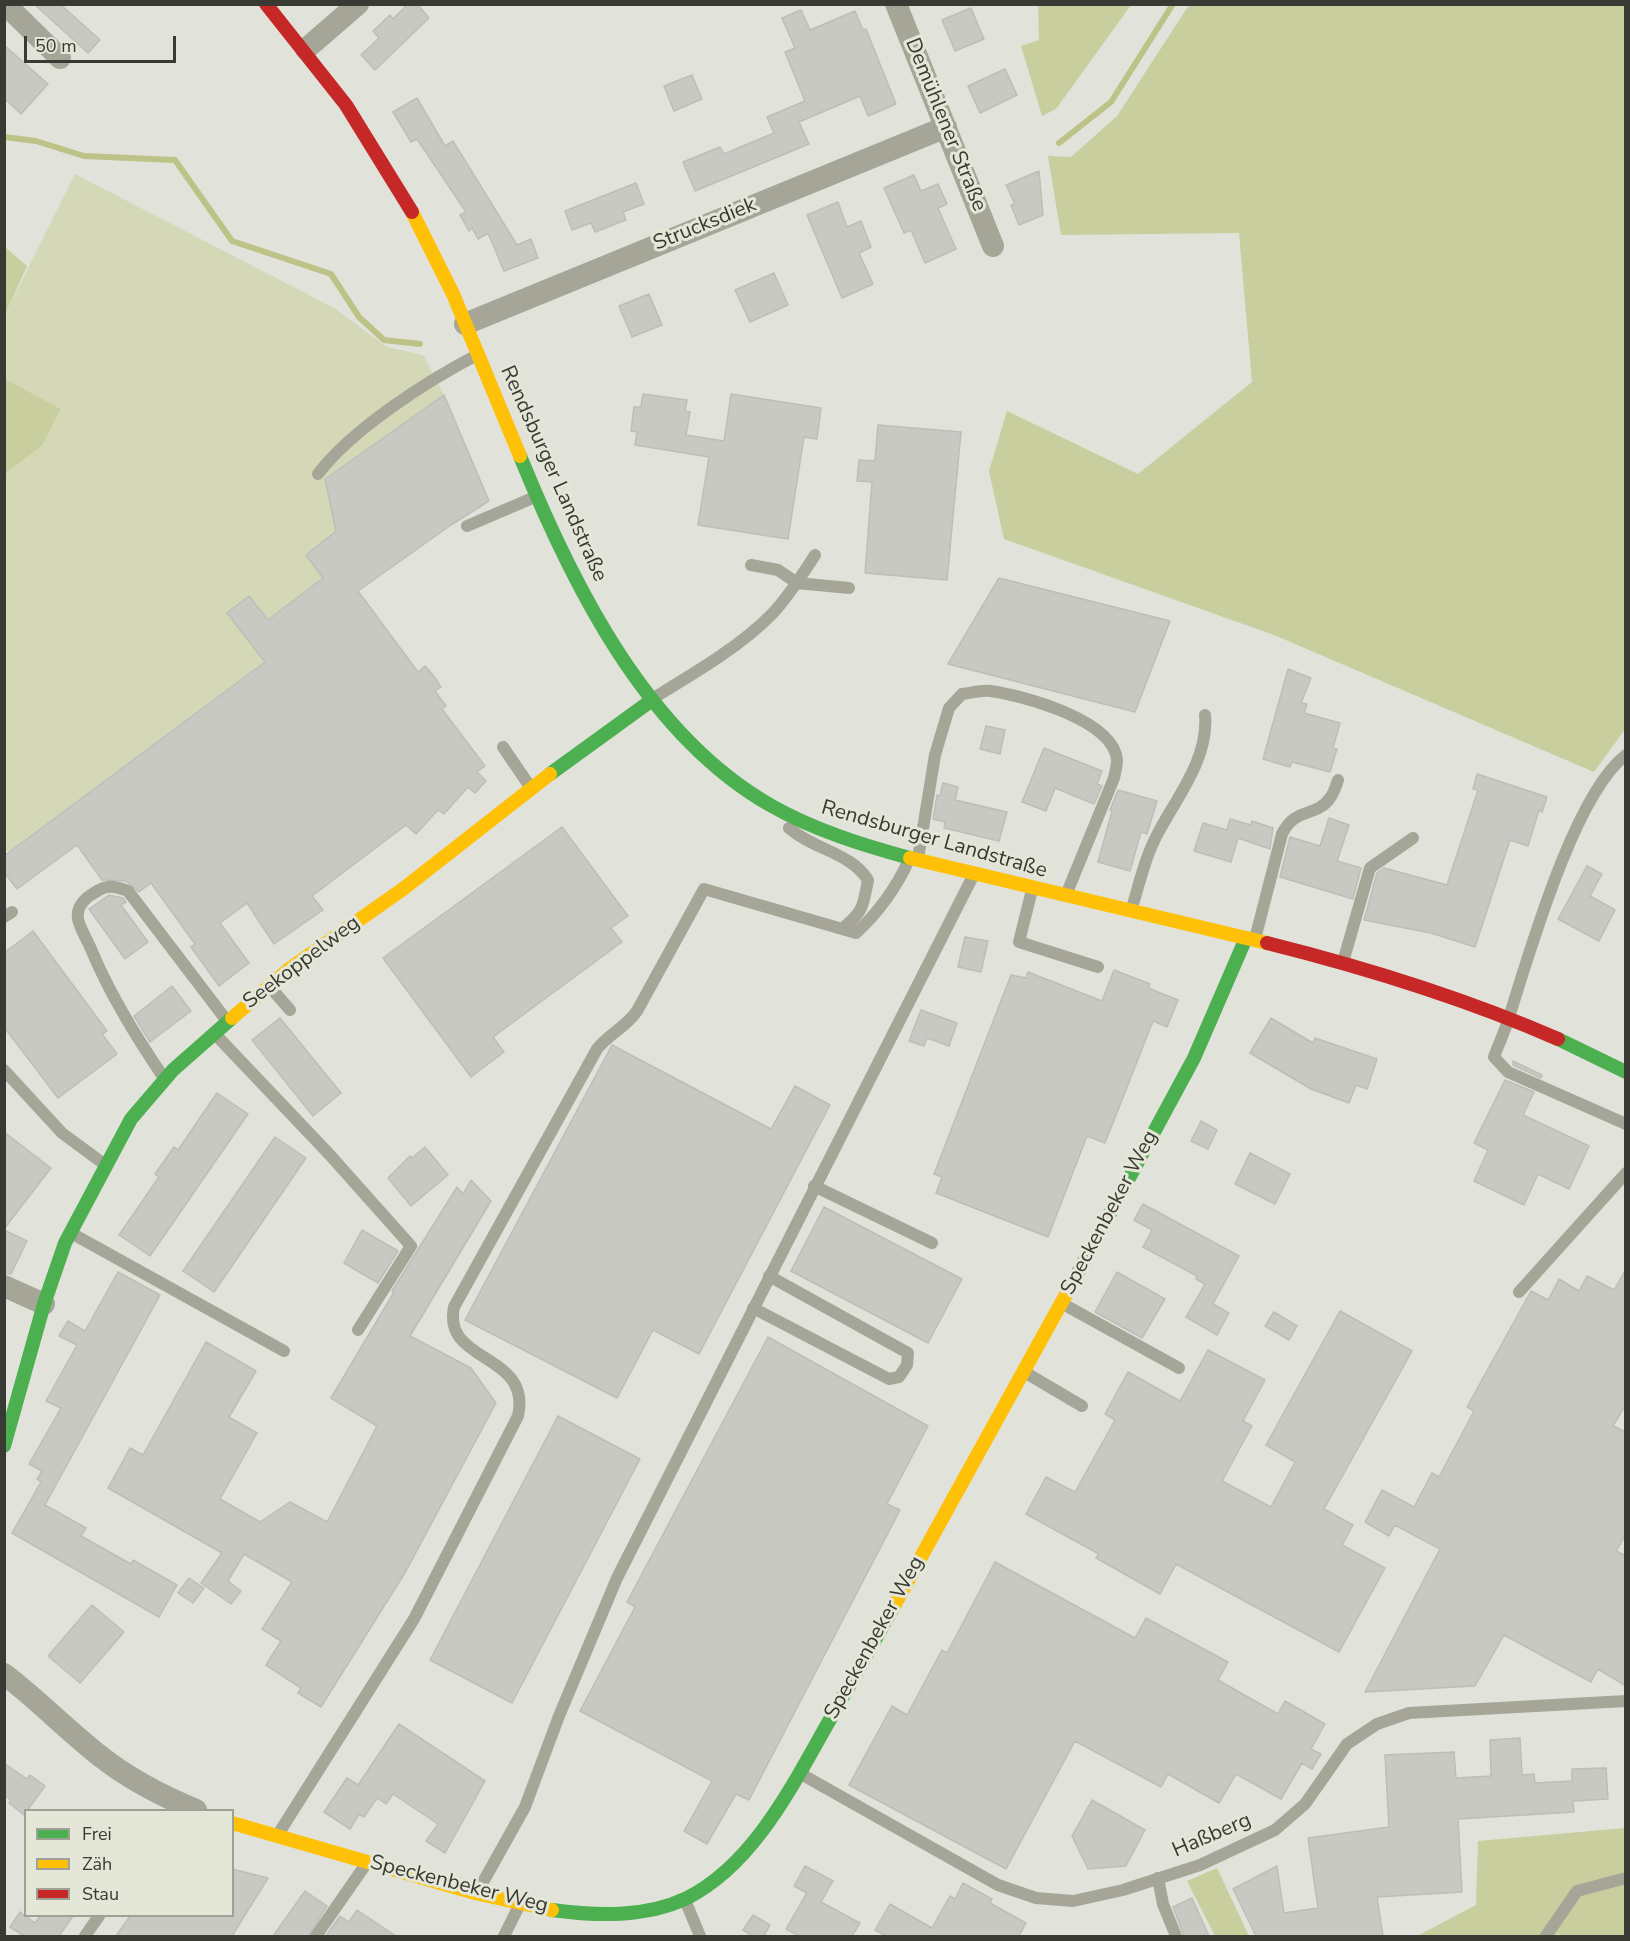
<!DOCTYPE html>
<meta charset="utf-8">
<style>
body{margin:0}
#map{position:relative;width:1630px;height:1941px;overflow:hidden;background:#e1e2da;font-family:"Nunito Sans",sans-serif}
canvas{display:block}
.frame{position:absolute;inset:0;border:6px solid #393a34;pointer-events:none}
.legend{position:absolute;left:24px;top:1809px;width:210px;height:108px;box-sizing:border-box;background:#e4e6d7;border:2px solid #a0a196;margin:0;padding:8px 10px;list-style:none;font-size:18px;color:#393a34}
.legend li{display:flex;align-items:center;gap:12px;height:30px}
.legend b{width:30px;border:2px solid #a0a196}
.scale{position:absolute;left:24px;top:36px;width:152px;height:27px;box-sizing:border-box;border:3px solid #393a34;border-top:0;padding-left:8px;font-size:18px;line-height:21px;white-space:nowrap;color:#393a34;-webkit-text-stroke:4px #e4e6d7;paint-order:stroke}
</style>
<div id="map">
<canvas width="1630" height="1941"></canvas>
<div class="frame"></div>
<ul class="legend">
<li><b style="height:8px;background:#4caf50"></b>Frei</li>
<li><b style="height:8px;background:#ffc107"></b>Zäh</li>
<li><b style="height:8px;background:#c62828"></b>Stau</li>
</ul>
<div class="scale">50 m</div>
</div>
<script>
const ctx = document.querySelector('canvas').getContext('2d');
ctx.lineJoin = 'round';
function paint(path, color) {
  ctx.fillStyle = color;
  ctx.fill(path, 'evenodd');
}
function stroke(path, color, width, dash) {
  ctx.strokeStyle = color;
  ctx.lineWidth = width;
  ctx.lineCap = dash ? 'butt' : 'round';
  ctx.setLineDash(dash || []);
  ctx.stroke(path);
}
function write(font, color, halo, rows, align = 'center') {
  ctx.font = font + ' "Nunito Sans",sans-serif';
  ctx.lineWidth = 6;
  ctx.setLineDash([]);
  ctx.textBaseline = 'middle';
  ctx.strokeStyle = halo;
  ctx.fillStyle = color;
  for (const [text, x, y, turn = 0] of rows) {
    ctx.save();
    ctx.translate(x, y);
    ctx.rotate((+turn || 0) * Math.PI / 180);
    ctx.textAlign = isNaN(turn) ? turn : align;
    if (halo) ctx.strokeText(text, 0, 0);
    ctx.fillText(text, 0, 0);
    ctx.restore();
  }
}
const green = new Path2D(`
 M75 174 334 308 387 347 423 355 444 395 325 478 337 534 371 581 366 586 11 851 4 850 5 474 42 446 61 409 5 379V315Z`);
const forest = new Path2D(`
 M1038 5H1131L1056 109 1042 116 1021 46 1039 40Z
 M1189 5H1625L1626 728 1594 772 1274 635 1004 539 989 471 1007 411 1138 474 1252 382 1239 233 1061 235 1048 156 1071 157 1117 116Z
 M5 247 27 266 5 315Z
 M5 379 61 409 42 446 5 474Z
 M1625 1828V1936H1563L1558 1934 1557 1936H1417L1476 1905 1478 1841Z
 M1217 1868 1249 1936H1215L1187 1881Z`);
const stream = new Path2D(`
 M4 137 36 141 84 156 175 160 232 241 331 274 359 317 384 340 420 344
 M1059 143 1111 102 1173 4`);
const building = new Path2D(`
 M34 4H60L100 40 88 53Z
 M408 4H417L429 18 375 70 361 55 379 38 373 31 390 15 393 19Z
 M971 8 984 39 955 51 942 20Z
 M801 10 810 30 855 11 863 30 866 29 896 104 868 116 860 96 799 122 809 144 695 191 683 162 720 147 724 154 774 133 767 117 805 101 785 52 795 48 782 18Z
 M4 45 48 84 21 114 4 98Z
 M1005 69 1017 95 980 113 968 86Z
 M692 75 702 99 674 111 664 86Z
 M417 98 445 146 453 141 517 245 531 239 538 258 504 271 488 233 478 239 472 228 469 231 460 215 466 212 417 139 411 142 393 112Z
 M1039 171 1043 215 1019 225 1011 205 1015 204 1006 185Z
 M914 175 921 191 938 184 947 204 938 208 956 249 925 263 911 230 904 233 884 188Z
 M636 183 644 204 623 212 626 220 595 232 591 223 572 230 565 211Z
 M838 202 847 227 861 221 871 247 859 253 873 284 842 298 807 215Z
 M774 273 788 305 750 322 735 290Z
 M649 294 662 325 632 337 619 306Z
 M643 394 687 400 685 411 690 412 686 435 724 441 731 394 821 408 817 439 804 437 788 539 698 525 709 457 635 445 637 432 631 431 634 407H641Z
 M444 395 489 501 451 525 358 591 418 672 425 666 433 675 441 687 435 691 446 706 442 709 485 766 477 772 486 781 475 793 468 787 444 814 438 810 416 834 406 825 312 896 323 910 274 944 247 903 220 923 249 963 219 986 191 947 195 944 151 883 139 892 126 881 102 880 77 845 17 889 4 872V856L265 662 227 613 249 596 268 620 323 578 306 555 336 531 325 479Z
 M878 425 961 432 947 580 865 573 872 482 857 481 859 460 875 461Z
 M999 578 1170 621 1135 712 948 664Z
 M1288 669 1311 678 1301 703 1307 704 1304 713 1340 723 1333 748 1337 749 1330 772 1292 762 1290 767 1263 759Z
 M986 726 1005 730 1000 754 980 749Z
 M1044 748 1102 771 1097 784 1102 786 1094 804 1055 788 1046 811 1022 802Z
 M1477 774 1547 797 1542 812 1539 810 1528 846 1510 840 1475 947 1431 933 1364 920 1377 873 1384 868 1447 885 1478 790 1473 789Z
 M943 783 958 787 955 800 1007 812 999 841 944 828 945 822 933 819 937 795 940 796Z
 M1118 790 1157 801 1147 834 1141 832 1130 871 1098 862 1112 811 1110 810Z
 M1329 818 1349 825 1337 861 1361 868 1353 899 1280 877 1290 837 1320 846Z
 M1230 819 1251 825 1252 821 1273 828 1270 849 1238 838 1231 862 1194 851 1203 823 1227 830Z
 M562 827 628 916 611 928 622 942 493 1037 504 1052 471 1077 383 958Z
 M1587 866 1602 874 1590 896 1615 910 1599 941 1558 919Z
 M109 895 123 898 126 902 121 905 148 942 125 959 89 909Z
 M33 931 107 1031 102 1034 117 1054 58 1098 4 1027V953Z
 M965 937 988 941 981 972 958 967Z
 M1114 970 1150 984 1148 988 1178 1000 1167 1027 1153 1021 1105 1143 1087 1136 1048 1237 936 1193 942 1177 934 1174 1011 975 1026 978 1028 972 1102 1001Z
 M172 986 191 1011 150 1042 134 1016Z
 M921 1010 957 1023 949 1046 927 1038 924 1046 909 1041Z
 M280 1018 341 1093 313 1116 252 1040Z
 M1271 1018 1313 1043 1315 1038 1377 1059 1367 1089 1356 1085 1349 1103 1311 1089 1250 1053Z
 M612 1045 771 1129 795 1086 830 1105 699 1354 653 1330 617 1398 465 1320Z
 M1513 1061 1542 1075 1541 1078 1513 1065Z
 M1505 1080 1534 1092 1523 1115 1589 1146 1569 1189 1538 1174 1524 1205 1474 1181 1488 1150 1474 1143Z
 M217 1093 248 1114 150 1256 119 1235 159 1177 155 1174 174 1147 178 1150Z
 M1201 1121 1217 1130 1208 1149 1191 1141Z
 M4 1132 51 1168 4 1229Z
 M275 1137 306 1158 214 1292 183 1271Z
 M425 1147 448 1175 411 1206 388 1178 410 1156 412 1158Z
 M1250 1153 1290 1174 1275 1204 1235 1184Z
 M471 1180 491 1201 410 1336 471 1368 496 1403 406 1571 321 1707 298 1693 301 1688 266 1665 281 1641 262 1629 292 1582 244 1554 228 1581 241 1591 231 1604 201 1583 222 1553 108 1488 130 1448 143 1455 206 1342 256 1371 229 1417 257 1433 220 1499 260 1522 290 1502 327 1522 377 1426 331 1398 394 1292 392 1291 457 1187 463 1194Z
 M1143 1204 1239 1256 1213 1304 1229 1313 1217 1335 1186 1317 1205 1284 1196 1279 1197 1276 1143 1247 1152 1230 1134 1220Z
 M824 1207 962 1279 928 1343 791 1271Z
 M4 1230 27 1241 11 1274 4 1273Z
 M362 1230 398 1251 378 1283 344 1263Z
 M1626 1269V1404L1613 1426 1626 1432V1534L1616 1551 1626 1556V1686L1598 1669 1591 1682 1504 1635 1475 1686 1365 1692 1440 1549 1395 1525 1389 1536 1365 1522 1382 1490 1414 1507 1432 1473 1439 1477 1474 1411 1467 1407 1531 1291 1548 1300 1559 1279 1579 1291 1587 1276 1614 1290Z
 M118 1272 160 1295 45 1505 86 1528 81 1536 131 1564 133 1560 177 1585 159 1617 12 1533 41 1482 37 1479 42 1471 29 1464 61 1408 46 1401 77 1345 59 1336 68 1321 85 1331Z
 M1117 1272 1165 1299 1142 1338 1095 1312Z
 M1340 1311 1412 1351 1324 1509 1353 1525 1342 1545 1385 1568 1339 1652 1176 1564 1160 1594 1096 1558 1099 1554 1026 1514 1046 1477 1075 1492 1115 1420 1105 1414 1128 1372 1180 1401 1208 1350 1265 1380 1243 1421 1252 1426 1222 1481 1271 1507 1295 1462 1266 1445Z
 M1274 1312 1297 1326 1289 1340 1265 1326Z
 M768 1337 928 1426 887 1504 900 1510 749 1800 736 1794 707 1844 684 1831 712 1781 580 1711 635 1607 627 1602Z
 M558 1416 640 1459 512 1703 430 1660Z
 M995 1562 1135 1638 1146 1618 1228 1662 1218 1680 1278 1714 1285 1701 1325 1724 1311 1749 1321 1754 1312 1769 1302 1763 1281 1799 1236 1774 1219 1803 1168 1774 1161 1787 1075 1741 1006 1869 849 1785 892 1706 907 1715 942 1650 947 1653Z
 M189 1578 204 1588 193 1603 178 1593Z
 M92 1605 124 1632 80 1683 48 1656Z
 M399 1724 485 1781 445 1853 426 1841 438 1824 393 1794 386 1804 377 1798 364 1817 359 1814 350 1829 324 1812 347 1778 358 1785Z
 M1520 1738 1522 1775 1534 1774 1535 1783 1572 1781V1769L1606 1768 1608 1799 1573 1801 1574 1812 1458 1819 1462 1892 1377 1897 1383 1936H1256L1233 1889 1277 1866 1284 1913 1318 1908 1308 1838 1389 1827 1385 1755 1454 1752 1456 1778 1491 1776 1490 1740Z
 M4 1763 27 1779 30 1775 45 1786 24 1815 9 1803 11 1800 4 1795Z
 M1092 1800 1145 1830 1126 1866 1088 1869 1072 1836Z
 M805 1866 833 1881 821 1902 860 1923 852 1936H799L786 1929 807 1893 794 1886Z
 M232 1869 268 1878 232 1936H116L130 1916H232Z
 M963 1883 992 1899 990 1903 1026 1923 1019 1936H886L875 1930 890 1904 932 1928 950 1896 955 1899Z
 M305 1891 327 1906 308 1936H273Z
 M1192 1898 1209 1936H1184L1173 1907Z
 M357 1910 396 1936H326L340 1916 349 1922Z
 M20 1912 35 1923 40 1916H73L59 1936H24L10 1927Z
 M753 1915 770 1925 764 1936H753L743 1930Z`);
const lane = new Path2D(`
 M318 474C352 429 427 381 477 355
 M467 526 535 497
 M751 565 778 570 797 583 849 588
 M655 697C693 674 741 646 772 614 789 596 802 575 815 555
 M503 747 531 788
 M1626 755C1575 793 1530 951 1510 1014 1506 1029 1499 1043 1494 1057L1508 1072 1626 1124
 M789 828C814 850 850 852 868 880 863 906 864 911 842 929
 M918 859 935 755 949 708 962 694C971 693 981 690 990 691 1022 695 1114 720 1117 760 1117 766 1115 773 1114 778L1066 895
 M1032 890 1019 942 1098 967
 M1131 911C1139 885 1145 857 1158 833 1177 797 1209 758 1205 715
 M4 917 12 912
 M1255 939 1282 834C1296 806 1316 818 1330 798 1334 793 1336 786 1338 780
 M1343 962 1370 868 1413 838
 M271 988 290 1010
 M215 1034 329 1154 411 1246 358 1330
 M4 1070 62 1133 104 1164
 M164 1078C136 1037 110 995 91 949 87 939 80 929 78 919 76 907 85 898 94 893 107 884 115 886 128 891L227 1021
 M814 1186 932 1243
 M71 1233 284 1351
 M1519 1292 1626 1173
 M1063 1304 1179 1368
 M753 1308 889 1379 899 1377 907 1365 908 1353 769 1276
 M1026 1373 1082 1406
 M801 1774 998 1885 1036 1898 1073 1901 1123 1890 1200 1865 1275 1830 1305 1804 1347 1744 1377 1724 1409 1713 1626 1701
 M277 1836 414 1619 518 1416C532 1352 442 1364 454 1307L597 1049C609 1034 626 1027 637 1011L704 889 856 933C879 912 896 888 909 860
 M1158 1878 1163 1904 1176 1936
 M478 1891 525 1807 559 1716 617 1578 973 876
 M685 1900 700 1936
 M85 1936 99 1916
 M316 1936 366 1864
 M504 1936 519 1906
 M1546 1936 1577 1891 1626 1878`);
const street = new Path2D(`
 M5 4 60 58
 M896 4 993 246
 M306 49 358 4
 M465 324 946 127
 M4 1286 44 1304
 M4 1674C37 1699 67 1730 100 1756 129 1779 162 1796 196 1810`);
const fast = new Path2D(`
 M520 456C572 584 646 734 770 805 814 830 862 845 910 858
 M550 774 652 700
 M1558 1039 1626 1072
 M1074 1280 1194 1058 1246 938
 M4 1446 44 1304 65 1243 131 1119 173 1070 232 1018
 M552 1910C597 1916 645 1918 687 1898 754 1864 792 1786 828 1723 850 1684 873 1644 895 1604`);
const slow = new Path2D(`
 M412 212 453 294 520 456
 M910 858 1267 943
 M232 1018 288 970 403 889 550 774
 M895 1604 1074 1280
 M232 1823 475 1893 552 1910`);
const jam = new Path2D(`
 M266 4 346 105 412 212
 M1267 943C1367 968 1464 998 1558 1039`);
const streetNames = [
 ["Demühlener Straße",945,125,68],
 ["Strucksdiek",705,225,-22],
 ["Rendsburger Landstraße",553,474,66],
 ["Rendsburger Landstraße",934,840,16],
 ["Seekoppelweg",302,963,-37],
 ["Speckenbeker Weg",1110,1213,-62],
 ["Speckenbeker Weg",875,1638,-61],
 ["Haßberg",1212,1836,-23],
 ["Speckenbeker Weg",459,1885,14]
];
paint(green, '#d4d8b7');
paint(forest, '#c9ce9e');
stroke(stream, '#bdc287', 6);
paint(building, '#c7c9c2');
stroke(building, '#bebeb8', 1.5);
stroke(lane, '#a6a698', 12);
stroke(street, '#a6a698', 22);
stroke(fast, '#4caf50', 14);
stroke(slow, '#ffc107', 14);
stroke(jam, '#c62828', 14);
write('21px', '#393a34', '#e4e6d7', streetNames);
</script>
